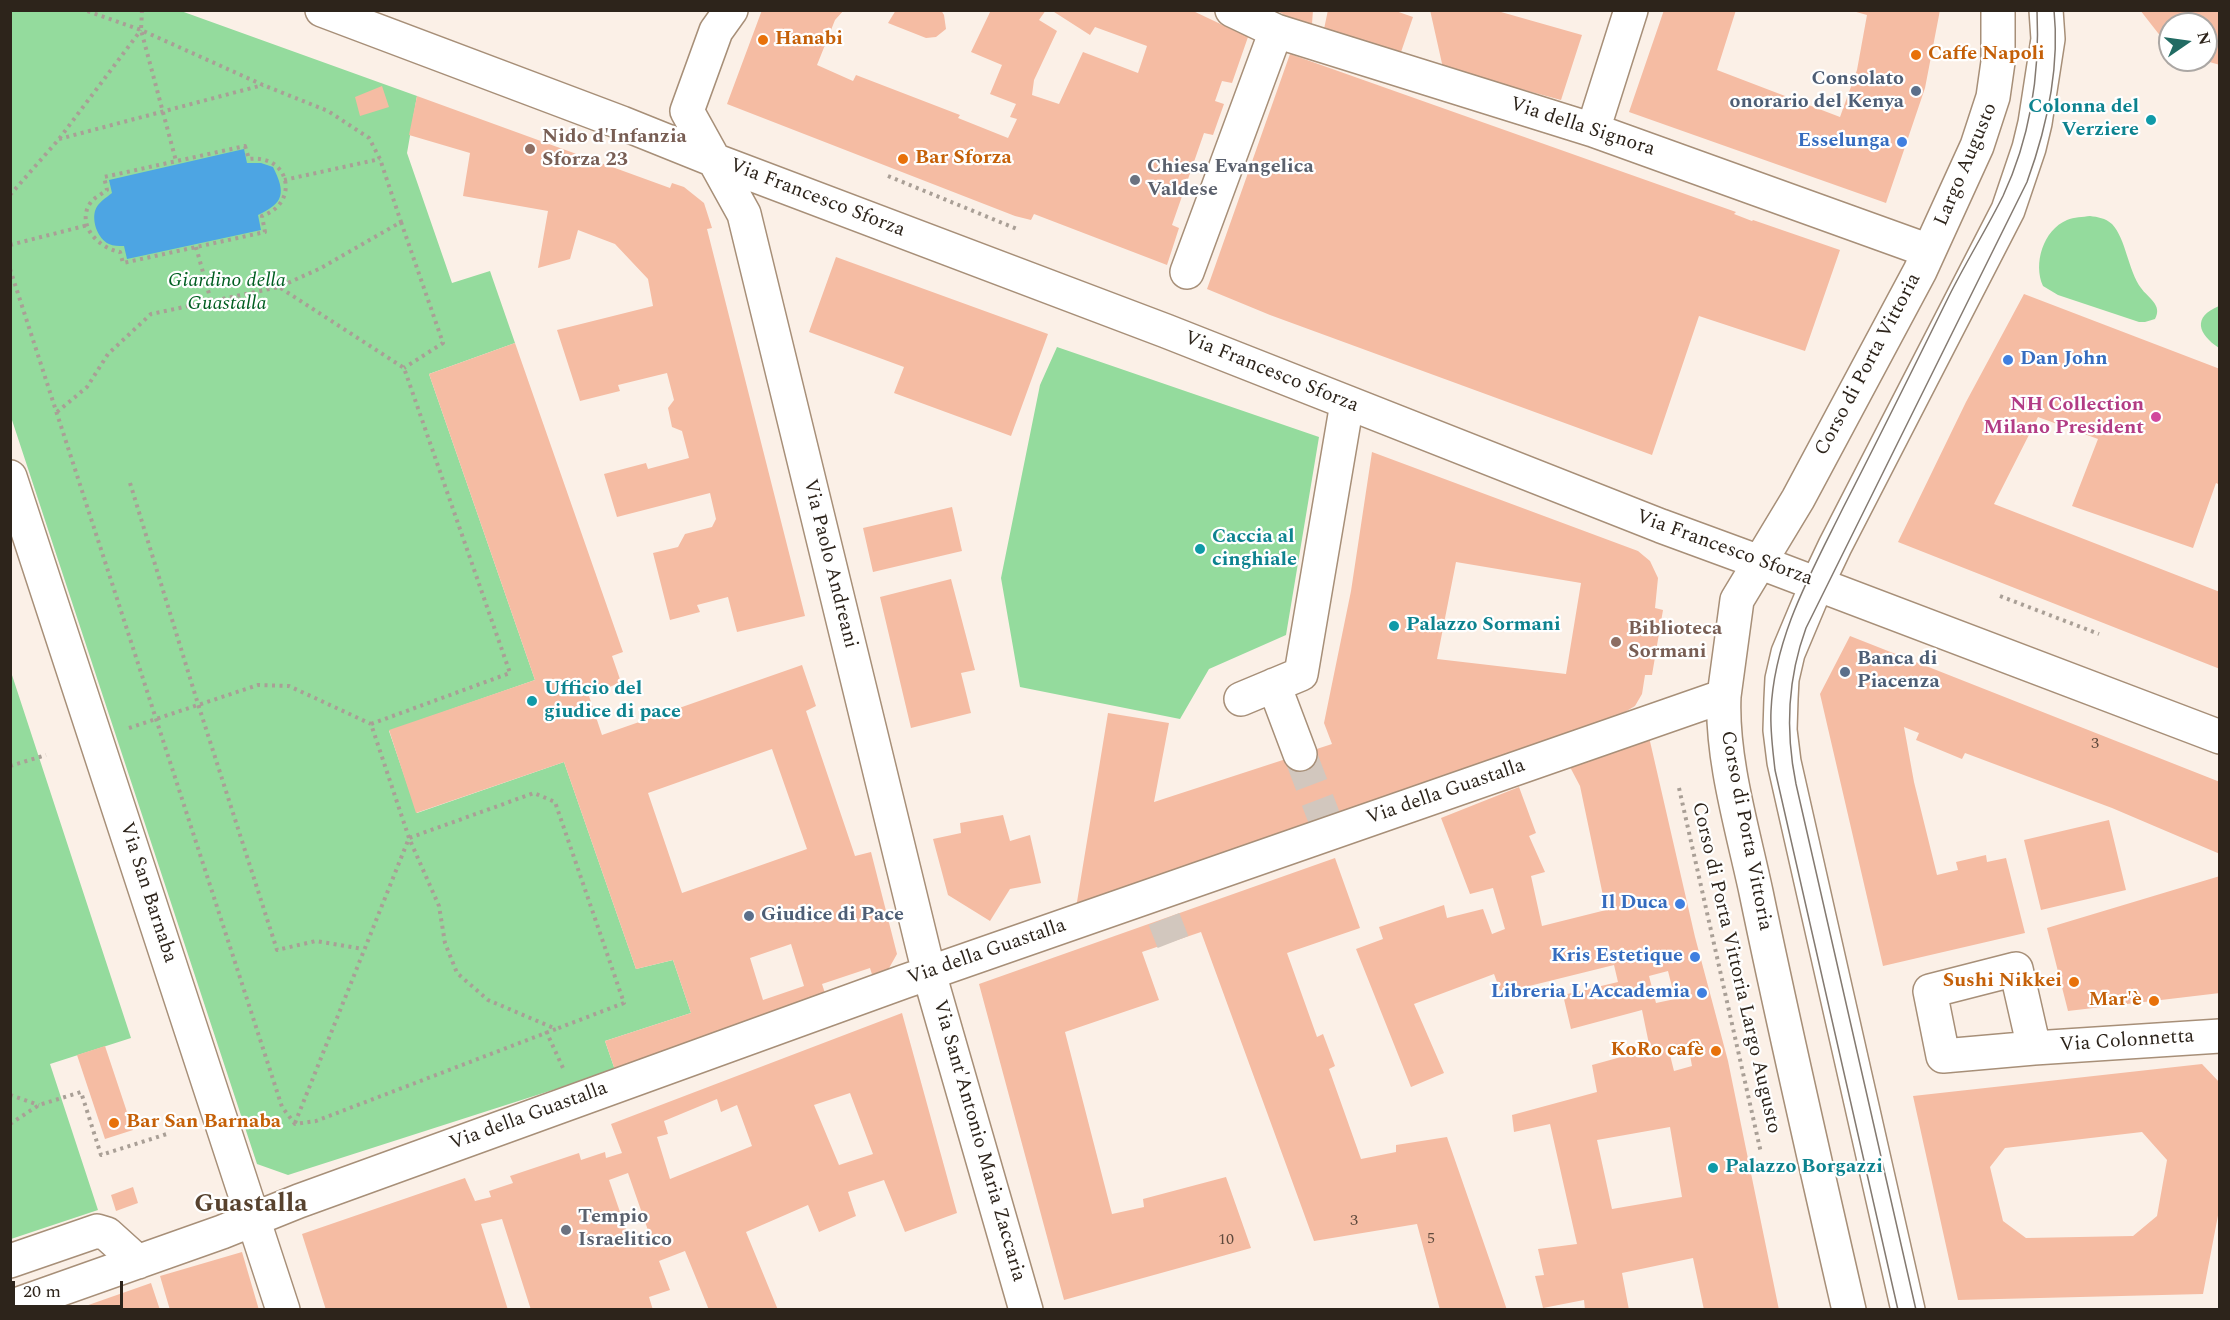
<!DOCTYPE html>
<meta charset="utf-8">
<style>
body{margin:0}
#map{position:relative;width:2230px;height:1320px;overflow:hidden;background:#fbf0e7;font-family:Spectral,serif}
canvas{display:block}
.frame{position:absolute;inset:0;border:12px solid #2d241b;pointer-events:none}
.north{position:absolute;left:2158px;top:12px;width:60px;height:60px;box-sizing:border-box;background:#fff;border:2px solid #aba7a4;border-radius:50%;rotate:77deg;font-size:16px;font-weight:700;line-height:24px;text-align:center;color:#2d241b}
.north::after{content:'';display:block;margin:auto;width:21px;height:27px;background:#216b63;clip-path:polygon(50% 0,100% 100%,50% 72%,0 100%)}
.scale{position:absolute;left:12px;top:1281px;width:111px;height:27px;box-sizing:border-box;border:3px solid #2d241b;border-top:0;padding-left:8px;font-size:18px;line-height:21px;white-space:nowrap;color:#2d241b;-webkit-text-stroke:4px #fff;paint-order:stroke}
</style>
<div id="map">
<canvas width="2230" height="1320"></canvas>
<div class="frame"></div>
<div class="north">N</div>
<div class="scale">20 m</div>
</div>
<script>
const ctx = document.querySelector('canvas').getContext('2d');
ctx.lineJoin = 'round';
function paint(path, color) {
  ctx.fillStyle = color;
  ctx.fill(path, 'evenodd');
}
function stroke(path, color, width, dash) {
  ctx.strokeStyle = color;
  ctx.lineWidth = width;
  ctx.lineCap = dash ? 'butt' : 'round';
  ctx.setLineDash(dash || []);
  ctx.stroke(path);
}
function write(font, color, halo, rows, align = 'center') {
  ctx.font = font + ' Spectral,serif';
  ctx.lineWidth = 4.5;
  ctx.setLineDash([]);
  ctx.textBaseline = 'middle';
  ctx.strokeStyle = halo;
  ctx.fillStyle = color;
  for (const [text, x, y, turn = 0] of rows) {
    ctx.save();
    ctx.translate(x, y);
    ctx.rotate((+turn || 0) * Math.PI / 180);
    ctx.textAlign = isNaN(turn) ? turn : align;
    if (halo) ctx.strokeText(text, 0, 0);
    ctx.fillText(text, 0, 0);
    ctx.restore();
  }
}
const green = new Path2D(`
 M10 11H181L417 96 407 153 452 283 490 271 515 343 429 374 535 680 389 731 417 813 564 762 636 969 673 960 691 1013 605 1041 615 1070 288 1175 257 1164 11 417Z
 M2090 216C2098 217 2105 218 2112 224 2126 239 2128 270 2141 288 2148 298 2163 305 2155 319L2145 322H2139L2058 295 2043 286C2033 264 2043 230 2067 220 2074 217 2083 217 2090 216Z
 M2219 306H2220L2219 348C2198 334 2192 317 2219 306Z
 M1057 347 1319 437 1286 635 1209 669 1180 719 1020 687 1001 578 1040 385Z
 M11 672 131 1038 50 1064 98 1210 11 1239Z`);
const water = new Path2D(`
 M244 149 247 163H261L273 167C286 193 284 203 258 215L261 230 127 259 124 246C119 246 113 246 109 244 98 239 92 222 95 211 98 202 106 198 112 193L109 180Z`);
const building = new Path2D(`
 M762 10H844L835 20 817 65 853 81 856 75 960 115 958 118 1008 138 1017 119 1010 117 1016 104 990 94 1002 65 971 52 991 10H1046L1039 20 1057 31 1034 80 1032 95 1059 104 1083 52 1138 73 1147 46 1095 27 1090 35 1051 10H1191L1248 37 1232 83 1222 81 1215 101 1224 104 1213 135 1204 133 1172 225 1179 228 1167 265 1034 214 1031 220 1015 216 727 104Z
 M896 10H941L944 15 946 29 936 37 926 38 888 23Z
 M1276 10H1313L1312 24 1291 19Z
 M1328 10H1393L1413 17 1400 55 1324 29Z
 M1430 10H1494L1582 35 1561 100 1443 68Z
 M1664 10H1736L1717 70 1840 117 1857 70 1867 15 1849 10H1940L1925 88 1886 203 1629 112Z
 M2140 10H2220V65L2206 61V24H2170V44L2165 42Z
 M1290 54 1736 212 1734 214 1752 221 1753 220 1840 250 1805 351 1699 316 1652 455 1270 315 1207 289Z
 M382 86 389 107 360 116 355 97Z
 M417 96 670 188 672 183 684 187 704 203 712 228 707 229 805 616 737 632 728 597 697 605 700 612 670 620 653 553 678 547 685 534 712 527 716 519 710 493 617 517 604 474 646 463 648 469 689 458 682 431 672 427 668 408 674 400 667 373 618 385 620 391 580 401 557 330 653 306 648 279 615 244 578 230 570 259 538 268 548 211 463 196 470 153 409 135Z
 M836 257 1048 334 1011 436 894 393 904 367 809 332Z
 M2024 294 2220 369V485L2216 483 2193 548 2072 506 2098 439 2038 417 1994 504 2220 592V669L1898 542 1966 402Z
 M515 343 623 652 612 656 621 682 589 696 602 735 802 665 816 706 806 711 855 856 871 852 897 954 884 977 874 981 870 968 822 984 826 996 615 1070 605 1041 691 1013 673 960 636 969 564 762 416 813 389 730 535 680 429 374ZM772 749 807 849 682 893 648 793ZM791 944 804 986 763 1000 750 958Z
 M1372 452 1638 551 1650 561 1658 578 1655 608 1663 610 1652 675H1645L1642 694 1635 706 1625 712 1076 908 1108 713 1169 723 1154 802 1332 744 1324 723 1351 591ZM1456 562 1581 583 1566 674 1437 659Z
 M952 507 962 551 873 572 863 528Z
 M951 579 975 670 961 673 971 713 911 728 880 597Z
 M1850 636 2220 782V854L2112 808 2005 768 1965 753 1962 759 1916 740 1919 733 1904 727 1914 782 1937 875 1958 870 1956 862 1986 855 1987 862 2006 858 2025 933 1883 966 1820 694Z
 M1649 737 1695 937 1728 1061 1779 1310H1704L1693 1258 1622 1273 1629 1310H1585L1584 1300 1543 1308 1535 1276 1544 1275 1538 1249 1577 1244 1550 1124 1514 1132 1512 1115 1597 1092 1592 1065 1650 1049 1642 1010 1571 1029 1563 995 1618 982 1614 965 1501 993 1494 974 1414 1004 1444 1073 1411 1087 1356 949 1383 939 1379 927 1444 905 1447 918 1483 909 1492 934 1505 929 1493 888 1470 894 1441 818 1519 787 1536 833 1529 836 1545 872 1531 876 1542 926 1606 910 1580 786 1570 767ZM1668 971 1675 999 1656 1003 1649 976ZM1689 1050 1692 1066 1674 1071 1670 1055ZM1670 1127 1682 1197 1612 1209 1597 1140Z
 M1003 815 1010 841 1030 835 1041 883 1010 889 990 921 948 895 933 839 961 833 960 823Z
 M2109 820 2126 890 2041 910 2024 840Z
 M1335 858 1360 928 1287 953 1317 1037 1323 1034 1335 1066 1329 1069 1361 1159 1396 1152V1145L1447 1137 1507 1310H1440L1417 1224 1314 1241 1201 932 1142 952 1159 1000 1065 1032 1112 1214 1144 1207 1143 1199 1226 1177 1251 1248 1064 1300 979 984Z
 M2220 876V993L2068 1011 2047 928Z
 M902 1013 957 1213 905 1232 884 1180 848 1192 856 1216 819 1232 808 1205 746 1232 778 1310H709L685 1251 659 1261 670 1290 649 1297 653 1310H531L502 1219 481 1224 508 1310H326L302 1234 465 1178 475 1201 491 1197 489 1191 513 1183 510 1176 579 1153 581 1160 605 1152 606 1158 622 1153 611 1124ZM850 1093 873 1154 839 1165 814 1105ZM717 1099 721 1112 737 1105 752 1146 670 1179 657 1137 668 1134 664 1121ZM628 1173 650 1236 631 1244 609 1180Z
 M105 1046 133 1130 105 1139 77 1055Z
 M2202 1064 2220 1083V1205L2203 1294 1958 1300 1913 1096ZM2142 1132 2167 1160 2157 1216 2133 1236 2026 1238 2003 1221 1990 1167 2005 1148Z
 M133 1187 138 1203 116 1211 111 1195Z
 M242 1252 259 1310H170L160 1276Z
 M151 1283 160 1310H77V1309Z`);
const minorTunnel = new Path2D(`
 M1300 754 1325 820
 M1164 919 1173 942`);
const path = new Path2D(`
 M142 10 141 30 176 161
 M59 139 263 85
 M245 146 249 159C290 154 300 203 262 216L265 232 123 263 120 252C98 248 75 224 91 202 95 197 102 194 107 190L104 177Z
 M888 176 1017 229
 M284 180 380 159
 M10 195 59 139 141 30
 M401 222 443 343 404 368
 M10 245 88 225
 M196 247 211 301
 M10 269 282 1107 295 1124 316 1121 556 1029 488 1000 457 973 445 943 439 906 409 838 371 724 510 673 404 368 279 287 321 268 401 222 380 159 369 138 328 111 263 85 141 30 84 10
 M57 412 87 387 108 354 151 314 279 287
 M130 483 198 704 277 950 316 941 363 949
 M2000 596 2099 634
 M129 728 258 685 289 686 371 724
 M10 766 46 755
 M1679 788 1761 1153
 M546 1031 563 1068
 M10 1095 39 1105
 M295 1123 409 838 534 793 555 802 624 1003 556 1029
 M10 1124 39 1105 81 1092 101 1155 170 1133`);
const minor = new Path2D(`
 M322 10 622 123 714 160 1166 331 1661 526 1759 562 2220 737
 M731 10 716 31 687 111 744 214 929 973 1026 1310
 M1232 10 1276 31 1593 130 1929 251
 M1593 130 1631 10
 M1187 272 1276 31
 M10 477 283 1310
 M1274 685 1300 754
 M1241 699 1301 674 1347 403
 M2034 1048 2016 969 1930 991 1943 1056 2034 1048 2220 1036
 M10 1261 97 1231 107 1234 138 1262
 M10 1307 222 1232 299 1201 903 982 1724 696
 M1849 1310C1817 1171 1785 1032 1756 892 1743 831 1721 758 1724 696L1737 600 1798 499 1920 271 1977 146 1993 97 1998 62V10
 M1908 1310 1784 762 1780 730 1781 699 1782 679 1788 653 1817 584 1835 546 2008 210 2029 148 2035 123 2048 39 2046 10`);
const tram = new Path2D(`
 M1898 1310 1775 770C1773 751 1770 731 1771 711 1774 637 1811 573 1843 508 1879 438 1914 367 1949 296 1966 262 1986 230 2003 196 2030 138 2040 75 2037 10
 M1916 1310 1796 784C1785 730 1787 680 1806 628L2027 182C2047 127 2060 69 2054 10`);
const markers = [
 [763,40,6,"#e8710a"],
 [1916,55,6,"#e8710a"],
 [1916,91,6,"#5c6f8a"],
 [2151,120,6,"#0f9aa8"],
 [1902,142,6,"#3f7fe0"],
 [530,149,6,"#8d6e63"],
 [903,159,6,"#e8710a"],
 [1135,180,6,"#6b7280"],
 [2008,360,6,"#3f7fe0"],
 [2156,417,6,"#d1479c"],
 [1200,549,6,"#0f9aa8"],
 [1394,626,6,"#0f9aa8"],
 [1616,642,6,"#8d6e63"],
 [1845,672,6,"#5c6f8a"],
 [532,701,6,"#0f9aa8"],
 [1680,904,6,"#3f7fe0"],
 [749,916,6,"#5c6f8a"],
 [1695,957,6,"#3f7fe0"],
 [2074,982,6,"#e8710a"],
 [1702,993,6,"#3f7fe0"],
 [2154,1001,6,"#e8710a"],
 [1716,1051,6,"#e8710a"],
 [114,1123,6,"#e8710a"],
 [1713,1168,6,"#0f9aa8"],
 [566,1230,6,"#6b7280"]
];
const numberNames = [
 ["3",2095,745],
 ["3",1354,1222],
 ["5",1431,1240],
 ["10",1226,1241]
];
const foodNames = [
 ["Hanabi",775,40],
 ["Caffe Napoli",1928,55],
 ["Bar Sforza",915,159],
 ["Sushi Nikkei",2062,982,"right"],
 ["Mar'è",2142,1001,"right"],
 ["KoRo cafè",1704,1051,"right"],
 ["Bar San Barnaba",126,1123]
];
const serviceNames = [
 ["Consolato",1904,80,"right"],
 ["onorario del Kenya",1904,103,"right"],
 ["Banca di",1857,660],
 ["Piacenza",1857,683],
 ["Giudice di Pace",761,916]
];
const cultureNames = [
 ["Colonna del",2139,108,"right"],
 ["Verziere",2139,131,"right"],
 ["Caccia al",1212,538],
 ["cinghiale",1212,561],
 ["Palazzo Sormani",1406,626],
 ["Ufficio del",544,690],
 ["giudice di pace",544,713],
 ["Palazzo Borgazzi",1725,1168]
];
const streetNames = [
 ["Via della Signora",1582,128,18],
 ["Largo Augusto",1967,165,-67],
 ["Via Francesco Sforza",817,199,21],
 ["Corso di Porta Vittoria",1869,365,-62],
 ["Via Francesco Sforza",1271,373,22],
 ["Via Francesco Sforza",1724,549,20],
 ["Via Paolo Andreani",829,564,76],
 ["Via della Guastalla",1446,793,-19],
 ["Corso di Porta Vittoria",1745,831,79],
 ["Via San Barnaba",147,893,72],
 ["Via della Guastalla",987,953,-19],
 ["Corso di Porta Vittoria Largo Augusto",1735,968,77],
 ["Via Colonnetta",2127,1042,-4],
 ["Via della Guastalla",529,1117,-20],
 ["Via Sant'Antonio Maria Zaccaria",978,1141,74]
];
const educationNames = [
 ["Nido d'Infanzia",542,138],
 ["Sforza 23",542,161],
 ["Biblioteca",1628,630],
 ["Sormani",1628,653]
];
const shopNames = [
 ["Esselunga",1890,142],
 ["Dan John",2020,360,"left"],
 ["Il Duca",1668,904],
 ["Kris Estetique",1683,957],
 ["Libreria L'Accademia",1690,993]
];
const worshipNames = [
 ["Chiesa Evangelica",1147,168],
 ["Valdese",1147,191],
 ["Tempio",578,1218],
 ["Israelitico",578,1241]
];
const parkNames = [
 ["Giardino della",227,282],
 ["Guastalla",227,305]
];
const hotelNames = [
 ["NH Collection",2144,406],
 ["Milano President",2144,429]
];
const districtNames = [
 ["Guastalla",251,1206]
];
paint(green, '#94db9d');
paint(water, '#4da5e3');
paint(building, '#f5bca3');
stroke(minorTunnel, '#d2c7be', 33, [33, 16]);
stroke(minor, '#a78f78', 36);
stroke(path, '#a99f96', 4, [3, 4.5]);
stroke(minor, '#fff', 33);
stroke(tram, '#847a71', 1.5);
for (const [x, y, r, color] of markers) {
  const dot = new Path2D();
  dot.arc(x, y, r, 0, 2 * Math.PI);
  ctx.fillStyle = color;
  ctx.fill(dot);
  stroke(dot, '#fff', 2);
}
write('16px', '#5f4a3d', null, numberNames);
write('bold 20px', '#c56008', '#fff', foodNames, 'left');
write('bold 20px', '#4e5e75', '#fff', serviceNames, 'left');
write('bold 20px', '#0d838f', '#fff', cultureNames, 'left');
write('20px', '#2d241b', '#fff', streetNames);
write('bold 20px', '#785e54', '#fff', educationNames, 'left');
write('bold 20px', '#366cbe', '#fff', shopNames, 'right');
write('bold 20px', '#5b616d', '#fff', worshipNames, 'left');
write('italic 20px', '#005e21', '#fff', parkNames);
write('bold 20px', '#b23c85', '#fff', hotelNames, 'right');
write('bold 26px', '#57422e', '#fff', districtNames);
</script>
